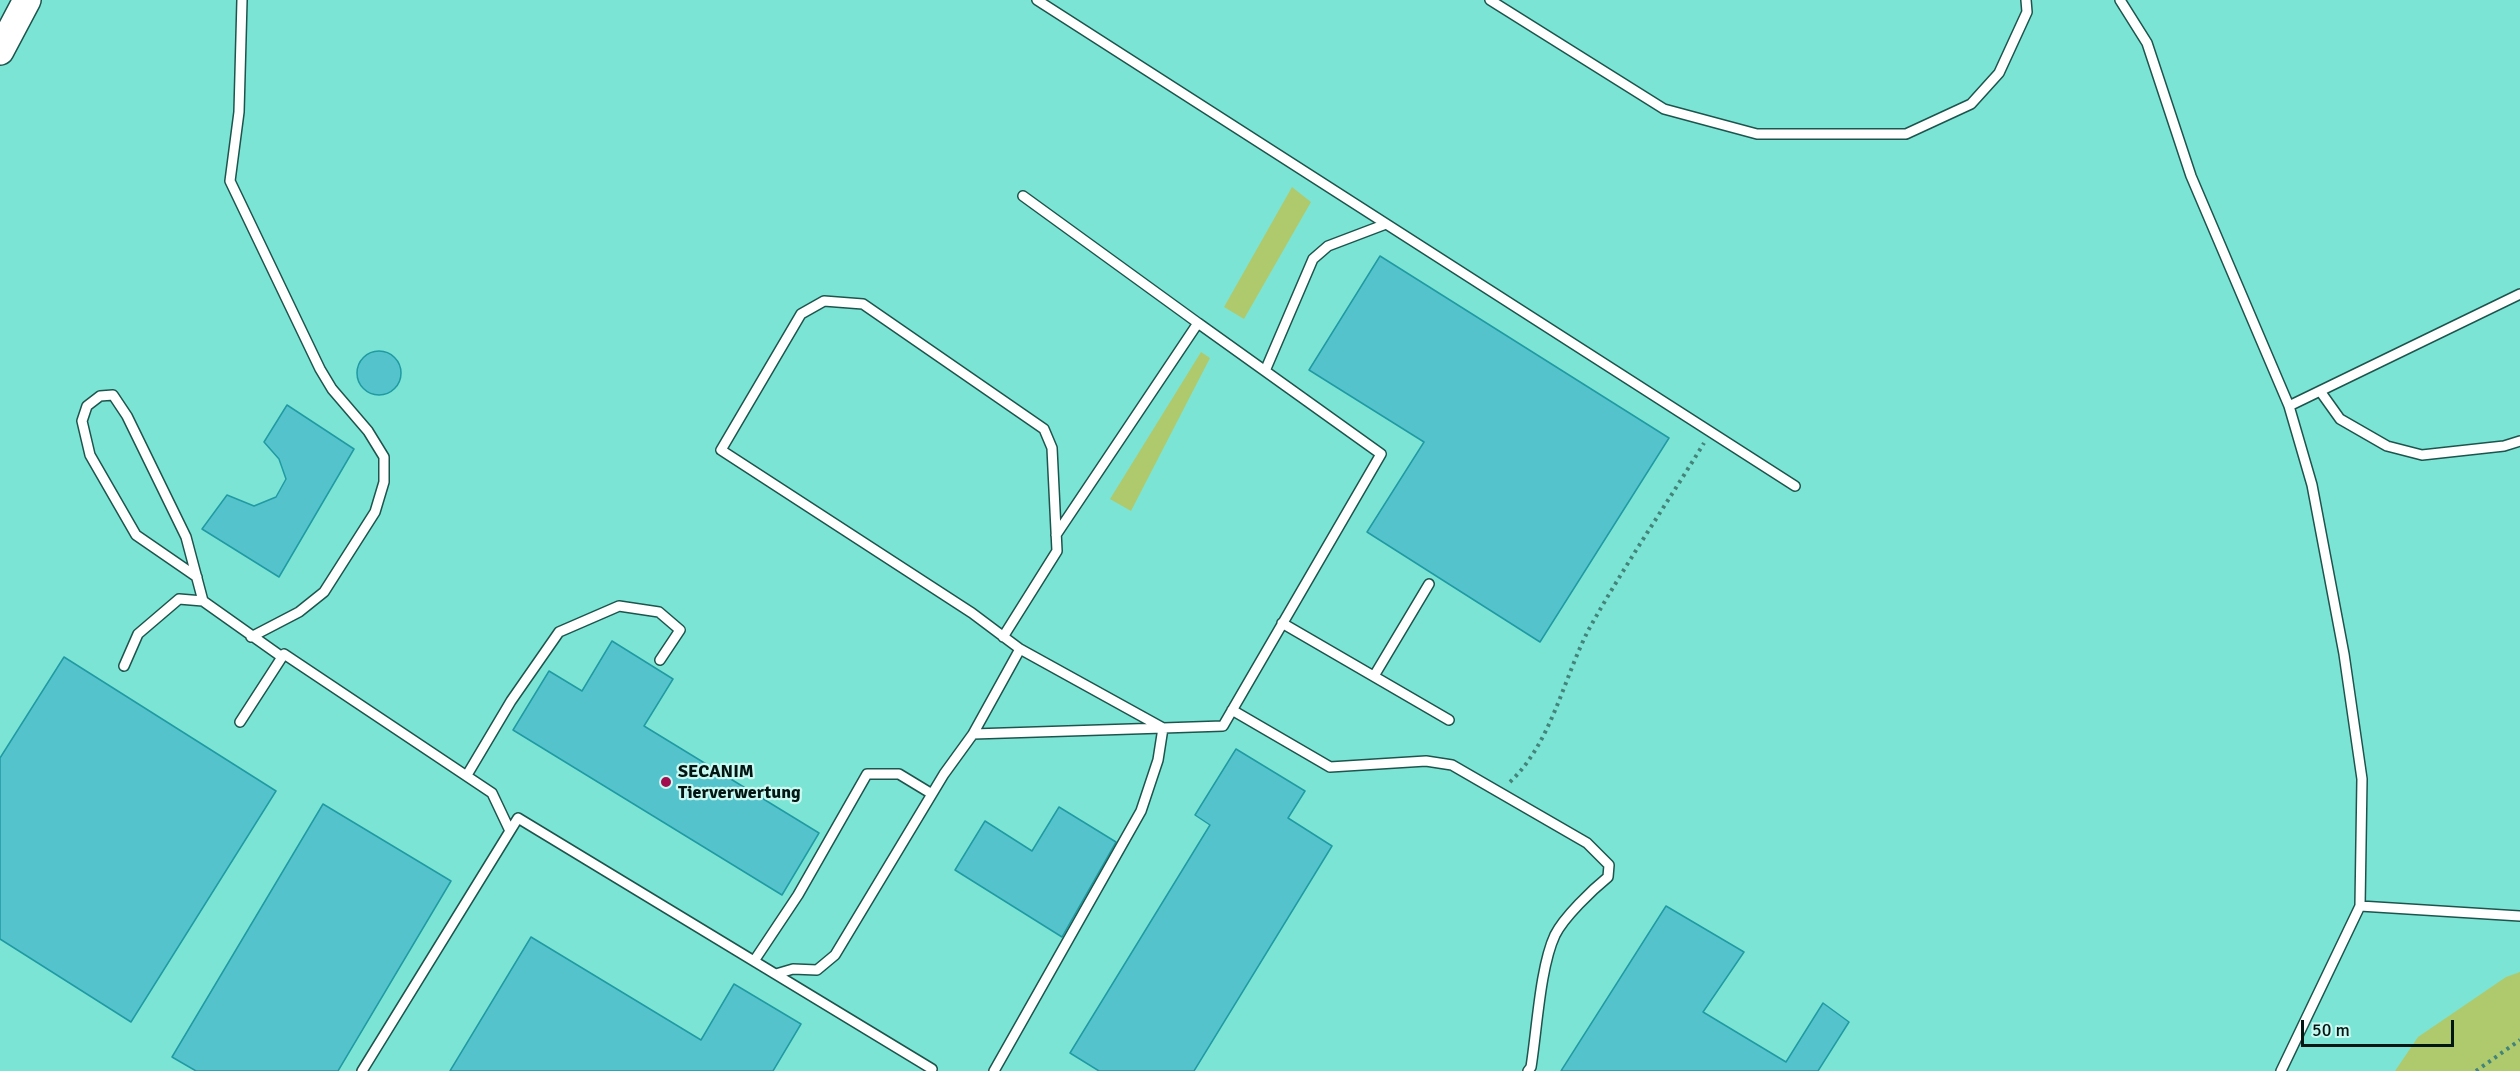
<!DOCTYPE html>
<style>
body{margin:0}
#map{position:relative;width:2520px;height:1071px;overflow:hidden;background:#7ce4d4;font-family:Signika,sans-serif}
canvas{display:block}
.scale{position:absolute;left:2301px;top:1020px;width:153px;height:27px;box-sizing:border-box;border:3px solid #021714;border-top:0;padding-left:8px;font-size:18px;line-height:21px;white-space:nowrap;color:#021714;-webkit-text-stroke:4px #cbfaf2;paint-order:stroke}
</style>
<div id="map">
<canvas width="2520" height="1071"></canvas>
<div class="scale">50 m</div>
</div>
<script>
const ctx = document.querySelector('canvas').getContext('2d');
ctx.lineJoin = 'round';
function paint(path, color) {
  ctx.fillStyle = color;
  ctx.fill(path, 'evenodd');
}
function stroke(path, color, width, dash) {
  ctx.strokeStyle = color;
  ctx.lineWidth = width;
  ctx.lineCap = dash ? 'butt' : 'round';
  ctx.setLineDash(dash || []);
  ctx.stroke(path);
}
function write(font, color, halo, rows, align = 'center') {
  ctx.font = font + ' Signika,sans-serif';
  ctx.lineWidth = 4.5;
  ctx.setLineDash([]);
  ctx.textBaseline = 'middle';
  ctx.strokeStyle = halo;
  ctx.fillStyle = color;
  for (const [text, x, y, turn = 0] of rows) {
    ctx.save();
    ctx.translate(x, y);
    ctx.rotate((+turn || 0) * Math.PI / 180);
    ctx.textAlign = isNaN(turn) ? turn : align;
    if (halo) ctx.strokeText(text, 0, 0);
    ctx.fillText(text, 0, 0);
    ctx.restore();
  }
}
const green = new Path2D(`
 M1292 187 1311 202 1244 319 1224 307Z
 M1201 352 1210 358 1131 511 1110 499Z
 M2520 972V1071H2395L2418 1037 2506 977Z`);
const building = new Path2D(`
 M1380 256 1669 438 1540 642 1367 532 1424 442 1309 370Z
 M357 373a22 22 0 1 1 44 0a22 22 0 1 1-44 0Z
 M287 405 354 449 279 577 202 529 227 495 254 506 276 497 286 479 279 459 264 442Z
 M612 641 673 679 644 726 819 833 782 895 513 730 549 671 582 691Z
 M64 657 276 791 131 1022 0 939V758Z
 M1236 749 1305 791 1288 818 1332 846 1194 1071H1099L1070 1053 1210 825 1195 815Z
 M323 804 451 881 338 1071H196L172 1057Z
 M1059 807 1116 842 1062 937 955 870 985 821 1032 851Z
 M1666 906 1744 952 1703 1012 1786 1062 1823 1003 1849 1022 1818 1071H1561Z
 M531 937 701 1040 734 984 801 1024 773 1071H450Z`);
const path = new Path2D(`
 M1510 782C1552 742 1563 679 1589 629 1624 566 1666 505 1704 443
 M2476 1071 2520 1040`);
const lane = new Path2D(`
 M242 0 239 112 230 181 320 369 332 389 368 431 384 457V482L375 512 324 592 299 612 251 637
 M1037 0 1795 486
 M1490 0 1664 109 1757 134H1906L1971 104 1999 73 2027 12 2026 0
 M2120 0 2147 43 2191 176 2289 406 2312 485 2344 654 2362 779 2360 906 2281 1071
 M1023 196 1198 323 1056 535
 M1265 371 1313 259 1328 246 1386 224
 M2320 391 2340 419 2387 446 2422 455 2504 446 2520 441
 M2289 406 2520 294
 M197 577 136 535 90 455 82 421 87 406 100 396 113 395 127 416 186 537 203 601
 M1282 623 1449 720
 M1020 649 1163 728 1223 726 1381 454 1198 323
 M124 666 138 634 179 599 203 601 282 657
 M1374 676 1429 584
 M1232 710 1330 767 1426 761 1452 765 1587 843 1609 865 1608 877C1592 890 1564 917 1555 935 1540 967 1537 1030 1531 1067L1528 1071
 M240 722 284 654 492 793 510 831
 M973 734 1020 649 972 613 721 450 801 314 824 301 863 304 1044 429 1052 448 1057 551 1003 637
 M467 775 511 701 559 632 619 606 659 612 680 630 660 660
 M2360 906 2520 916
 M754 961 798 895 867 774H899L932 794
 M776 974 793 969 817 970 835 955 944 774 973 734 1163 728 1158 760 1141 811 994 1071
 M362 1071 518 818 932 1069`);
const secondary = new Path2D(`
 M0 51 27 0`);
const markers = [
 [666,782,6,"#a20d50"]
];
const poiNames = [
 ["SECANIM",678,772],
 ["Tierverwertung",678,793]
];
paint(green, '#afca6d');
paint(building, '#55c3cc');
stroke(building, '#209aa3', 1.5);
stroke(lane, '#1c554d', 12);
stroke(secondary, '#1c554d', 30);
stroke(path, '#43847a', 4, [3, 4.5]);
stroke(lane, '#fff', 9);
stroke(secondary, '#fff', 27);
for (const [x, y, r, color] of markers) {
  const dot = new Path2D();
  dot.arc(x, y, r, 0, 2 * Math.PI);
  ctx.fillStyle = color;
  ctx.fill(dot);
  stroke(dot, '#cbfaf2', 2);
}
write('bold 18px', '#021714', '#cbfaf2', poiNames, 'left');
</script>
